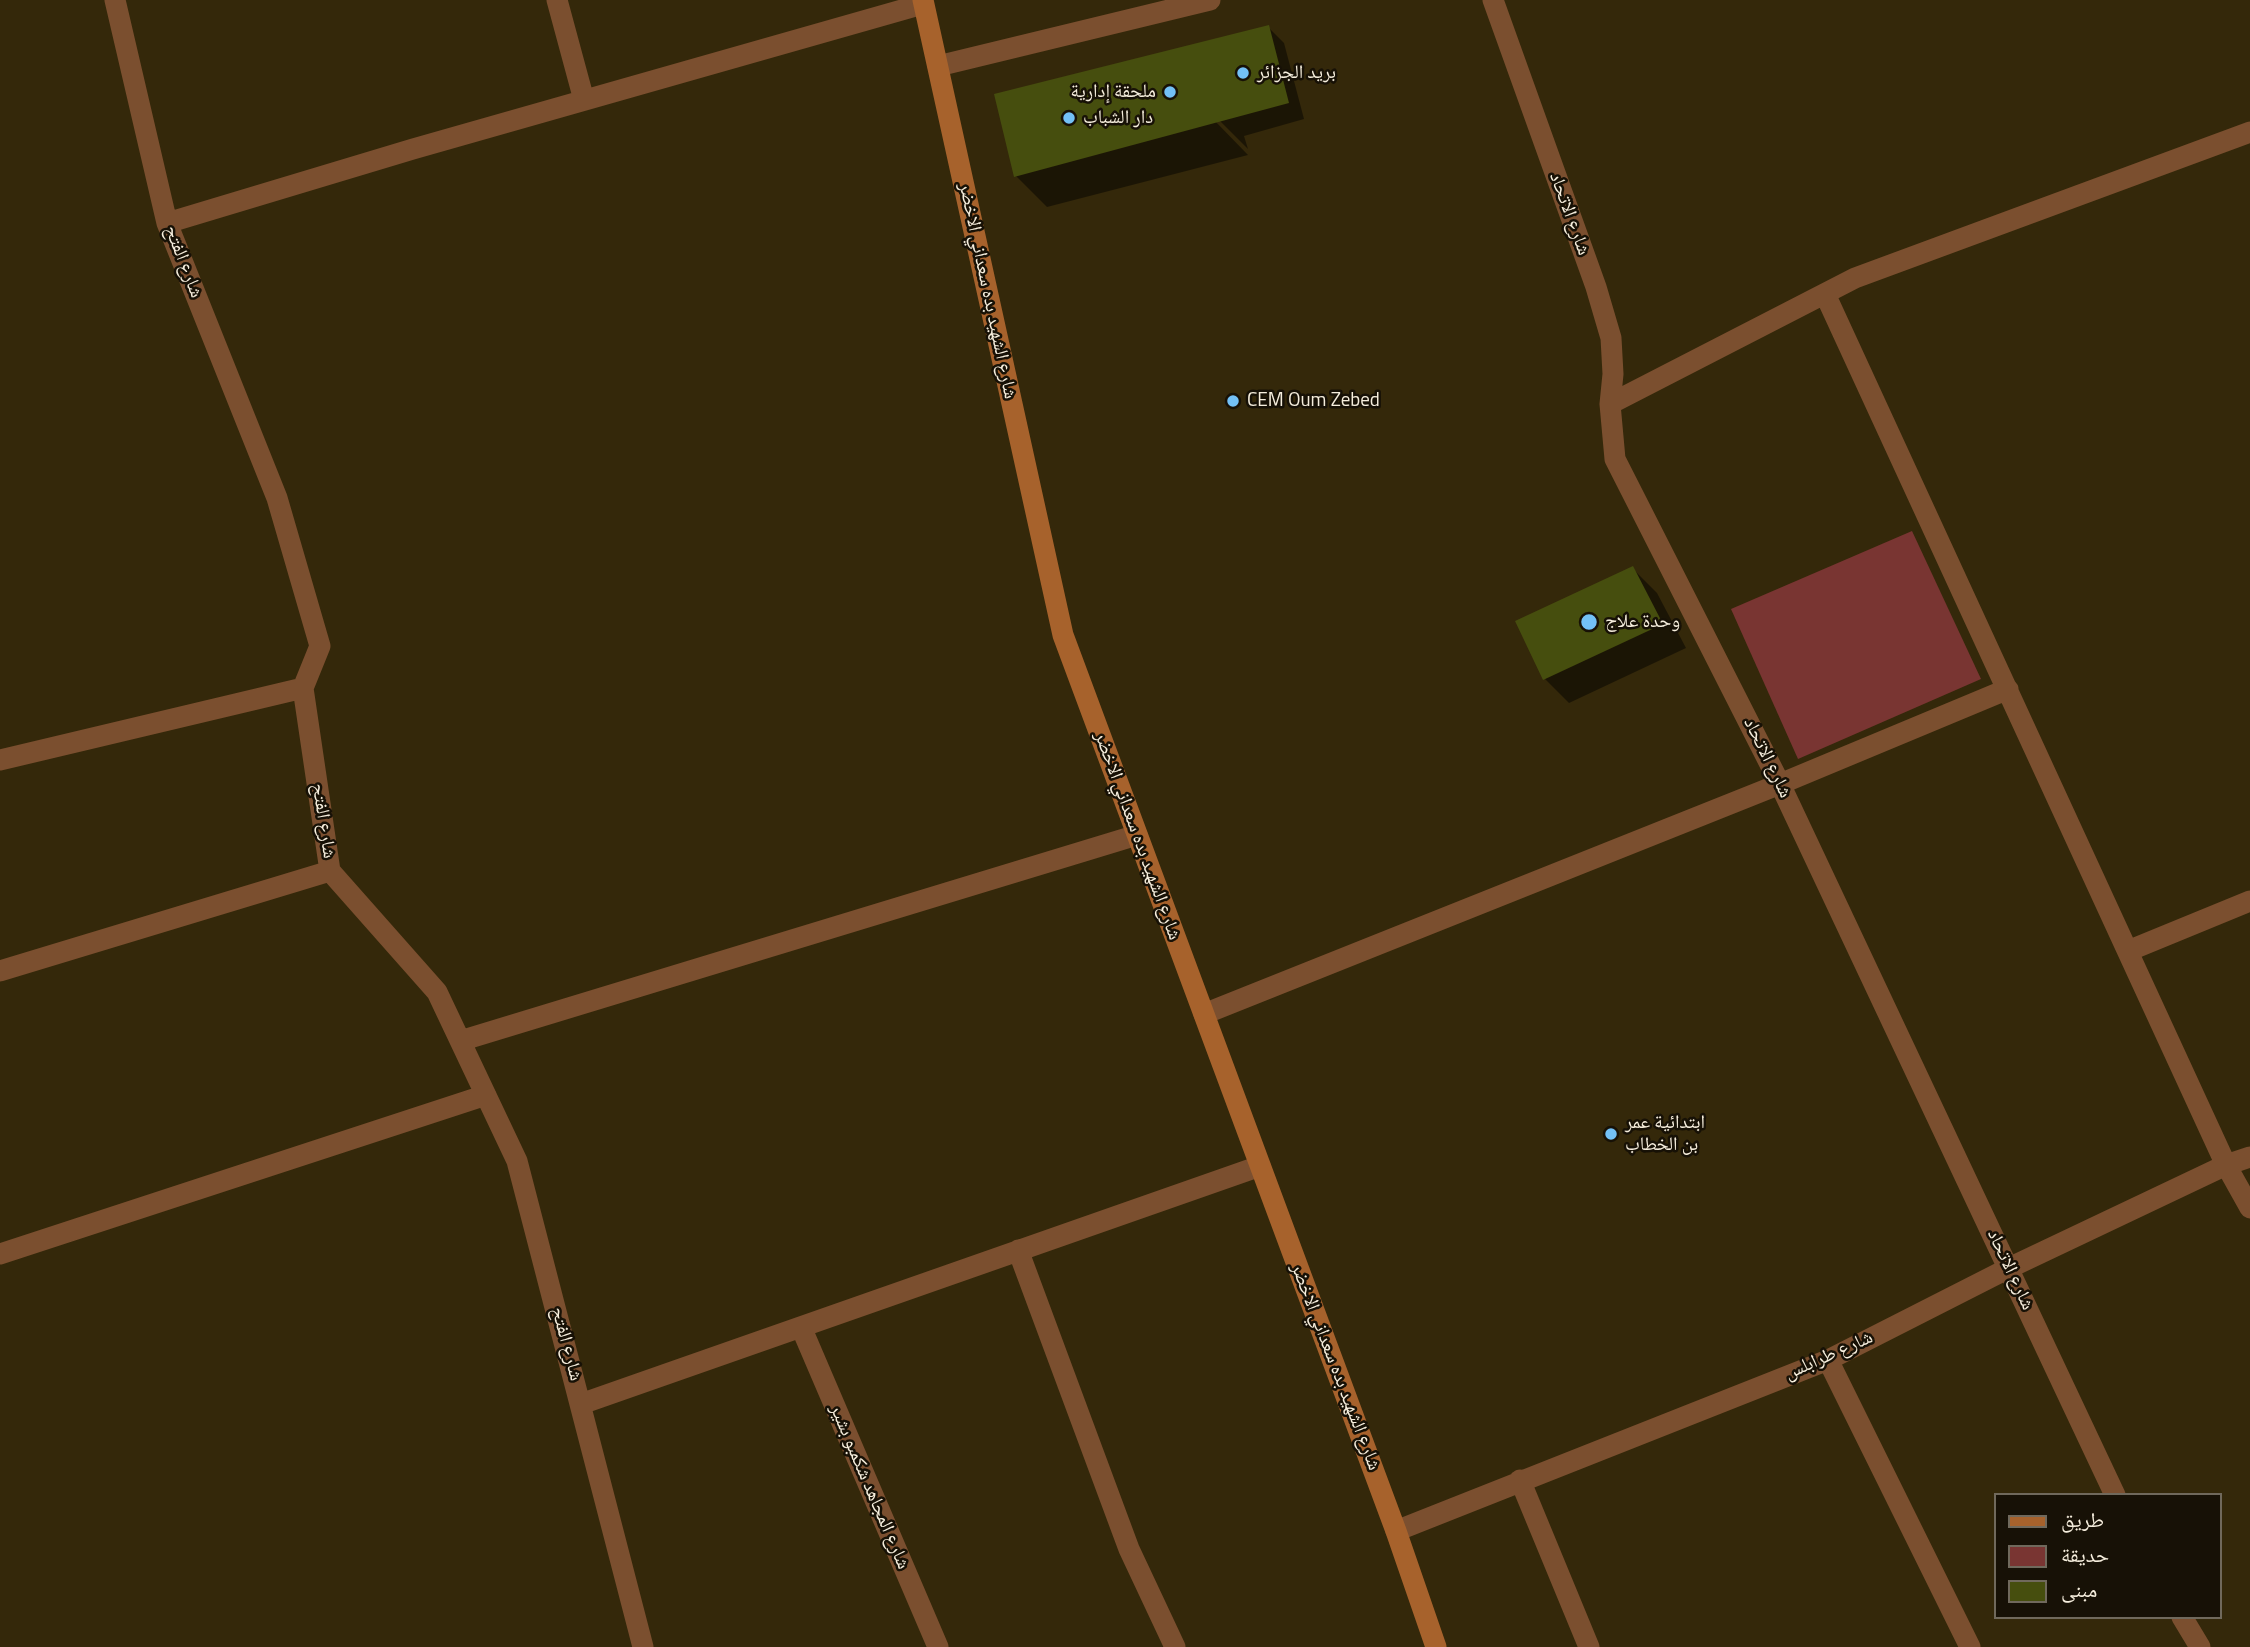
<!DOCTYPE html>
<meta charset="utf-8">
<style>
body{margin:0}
#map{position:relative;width:2250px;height:1647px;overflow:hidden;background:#34280a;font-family:"Titillium Web","Noto Naskh Arabic",sans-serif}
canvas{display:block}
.legend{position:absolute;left:1994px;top:1493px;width:228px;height:126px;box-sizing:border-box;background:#171106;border:2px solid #70695c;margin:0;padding:9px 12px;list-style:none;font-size:21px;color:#f6eedd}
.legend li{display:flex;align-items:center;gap:14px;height:35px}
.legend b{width:35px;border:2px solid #70695c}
</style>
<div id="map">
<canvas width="2250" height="1647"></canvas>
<ul class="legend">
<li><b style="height:9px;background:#a7622c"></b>طريق</li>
<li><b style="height:19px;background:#793532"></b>حديقة</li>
<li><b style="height:19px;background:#464e0e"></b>مبنى</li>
</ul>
</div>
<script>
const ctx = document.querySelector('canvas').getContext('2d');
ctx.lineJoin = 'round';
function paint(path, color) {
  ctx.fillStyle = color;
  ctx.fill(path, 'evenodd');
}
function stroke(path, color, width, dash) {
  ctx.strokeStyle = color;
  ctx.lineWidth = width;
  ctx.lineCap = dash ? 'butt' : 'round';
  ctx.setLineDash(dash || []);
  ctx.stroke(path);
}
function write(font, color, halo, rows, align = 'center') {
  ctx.font = font + ' "Titillium Web","Noto Naskh Arabic",sans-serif';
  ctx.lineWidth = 5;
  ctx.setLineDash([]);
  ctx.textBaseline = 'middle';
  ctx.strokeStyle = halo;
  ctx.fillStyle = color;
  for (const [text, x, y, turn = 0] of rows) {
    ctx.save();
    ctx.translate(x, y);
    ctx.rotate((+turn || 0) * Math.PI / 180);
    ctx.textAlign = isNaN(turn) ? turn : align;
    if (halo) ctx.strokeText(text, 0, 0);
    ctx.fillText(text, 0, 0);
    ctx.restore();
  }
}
const green = new Path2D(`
 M1912 531 1981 679 1798 759 1731 609Z`);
const shadow = new Path2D(`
 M1268 27 1284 43 1304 119 1244 136 1248 149 1220 121H1215L1248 155 1047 207 1016 176Z
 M1633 569 1657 593 1686 648 1569 703 1545 679Z`);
const building = new Path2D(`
 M1269 25 1289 103 1014 177 994 94Z
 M1633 566 1663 624 1543 680 1515 621Z`);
const minor = new Path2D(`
 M115 0 167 223 277 498 320 646 303 688 330 871 437 992 517 1161 643 1647
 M557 0 584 100
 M1493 0 1596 287 1611 338 1613 374 1610 404 1615 459 1780 784 2115 1495
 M938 66 1210 0
 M167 223 413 149 923 4
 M1825 294 2226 1165 2250 1208
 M1610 404 1855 278 2250 132
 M0 760 303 688
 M2128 951 2250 901
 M0 971 330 871
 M1204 1014 1780 784 2008 689
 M460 1041 1137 835
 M1018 1250 1129 1549 1175 1647
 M0 1254 486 1095
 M801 1327 938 1647
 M1828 1360 1970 1647
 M581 1404 1260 1166
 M1520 1480 1589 1647
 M1396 1531 1828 1360 2009 1268 2226 1165 2250 1157
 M2182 1617 2200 1647`);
const secondary = new Path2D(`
 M923 0 1063 635 1396 1531 1436 1647`);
const markers = [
 [1243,73,7,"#73c1f6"],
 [1170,92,7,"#73c1f6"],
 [1069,118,7,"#73c1f6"],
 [1233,401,7,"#73c1f6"],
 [1589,622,9,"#73c1f6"],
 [1611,1134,7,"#73c1f6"]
];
const poiNames = [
 ["بريد الجزائر",1257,73],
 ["ملحقة إدارية",1156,92,"right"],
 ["دار الشباب",1083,118],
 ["CEM Oum Zebed",1247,401],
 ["وحدة علاج",1605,622],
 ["ابتدائية عمر",1625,1123],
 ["بن الخطاب",1625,1145]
];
const streetNames = [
 ["شارع الاتحاد",1569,214,70],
 ["شارع الفتح",183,262,69],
 ["شارع الشهيد بده سعداني الاخضر",987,291,78],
 ["شارع الاتحاد",1767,758,64],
 ["شارع الفتح",323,821,81],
 ["شارع الشهيد بده سعداني الاخضر",1137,836,70],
 ["شارع الاتحاد",2010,1270,65],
 ["شارع الفتح",566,1344,75],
 ["شارع طرابلس",1829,1356,-24],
 ["شارع الشهيد بده سعداني الاخضر",1335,1367,69],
 ["شارع المجاهد شكمبو بشير",869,1487,67]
];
paint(green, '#793532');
paint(shadow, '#0007');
paint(building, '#464e0e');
stroke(minor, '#7b4f2f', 21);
stroke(secondary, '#a7622c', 21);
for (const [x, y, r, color] of markers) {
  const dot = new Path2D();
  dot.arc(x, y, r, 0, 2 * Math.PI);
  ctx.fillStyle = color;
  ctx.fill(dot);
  stroke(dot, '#171106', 2.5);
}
write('19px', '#f6eedd', '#171106', poiNames, 'left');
write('19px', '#f6eedd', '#171106', streetNames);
</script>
